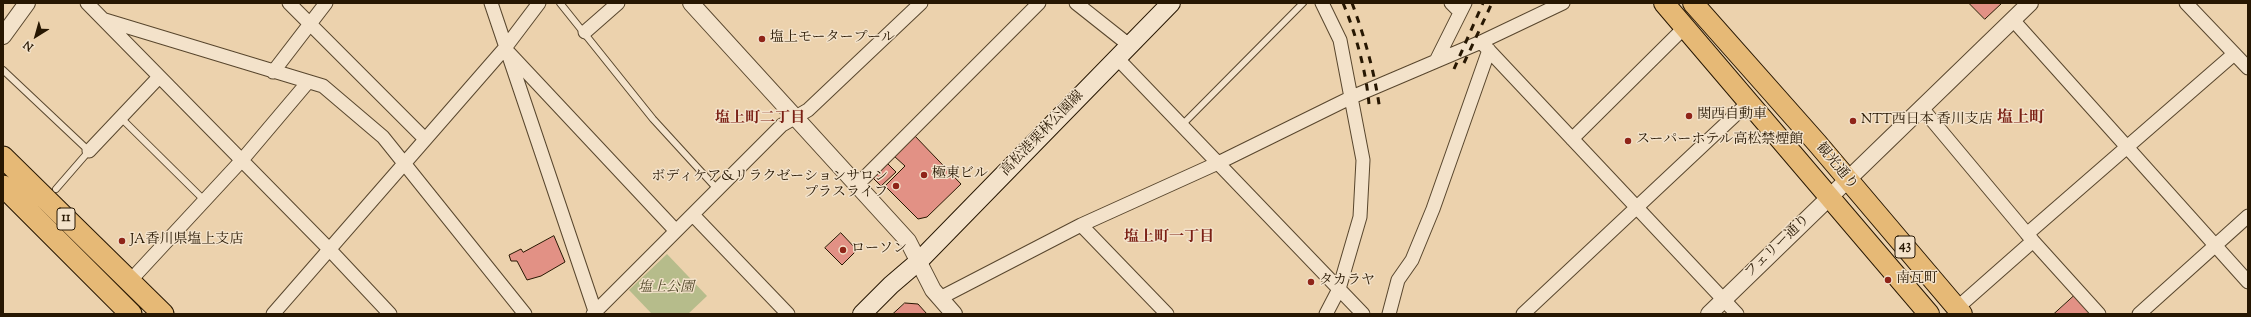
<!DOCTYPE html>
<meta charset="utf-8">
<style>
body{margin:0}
#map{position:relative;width:2251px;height:317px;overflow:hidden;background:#ecd2ad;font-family:"Sorts Mill Goudy",serif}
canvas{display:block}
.frame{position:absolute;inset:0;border:4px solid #271702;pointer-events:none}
.north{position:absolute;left:16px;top:16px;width:40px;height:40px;-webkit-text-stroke:3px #f3e2ca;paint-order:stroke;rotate:217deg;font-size:11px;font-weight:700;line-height:16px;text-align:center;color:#271702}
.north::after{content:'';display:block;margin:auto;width:14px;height:18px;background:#271702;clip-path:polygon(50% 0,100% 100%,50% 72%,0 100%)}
</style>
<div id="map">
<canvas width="2251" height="317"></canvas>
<div class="frame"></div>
<div class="north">N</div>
</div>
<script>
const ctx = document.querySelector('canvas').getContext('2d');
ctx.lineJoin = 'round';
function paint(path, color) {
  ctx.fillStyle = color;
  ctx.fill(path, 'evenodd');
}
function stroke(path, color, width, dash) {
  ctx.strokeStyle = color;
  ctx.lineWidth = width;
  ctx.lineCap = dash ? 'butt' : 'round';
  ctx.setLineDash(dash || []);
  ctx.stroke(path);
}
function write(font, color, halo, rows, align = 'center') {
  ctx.font = font + ' "Sorts Mill Goudy","Noto Serif JP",serif';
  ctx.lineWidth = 3;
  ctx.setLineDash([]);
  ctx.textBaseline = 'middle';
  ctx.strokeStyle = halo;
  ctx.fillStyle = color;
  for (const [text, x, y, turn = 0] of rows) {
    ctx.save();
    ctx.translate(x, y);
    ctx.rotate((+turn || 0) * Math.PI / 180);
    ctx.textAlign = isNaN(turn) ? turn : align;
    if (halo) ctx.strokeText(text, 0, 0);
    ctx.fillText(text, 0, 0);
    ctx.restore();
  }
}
const green = new Path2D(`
 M667 254 707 296 688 314H652L629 290Z`);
const building = new Path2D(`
 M1969 3H2002L1985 19Z
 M914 135 961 184 927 217 918 219 885 186 905 166 894 156Z
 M887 163 896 172 881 186 872 177Z
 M841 233 857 250 842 265 825 248Z
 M554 236 565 262 541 276 527 280 517 261H511L509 255 521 249 523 252Z
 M2074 296 2091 314H2054Z
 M905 303 918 304 927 314H893Z`);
const service = new Path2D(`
 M560 3 653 119 718 190
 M3 70 89 151 56 189
 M121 118 204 200
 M1182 125 1303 3`);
const minor = new Path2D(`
 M87 3 329 249 390 314
 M289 3 425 139
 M491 3 596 314
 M1076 3 1129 45
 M1322 3 1340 40 1363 160 1360 217 1339 289 1326 314
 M1451 3 1460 12
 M2186 3 2248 68
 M105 20 323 86 383 137 525 314
 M2013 20 2248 282
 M585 32 618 3
 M1481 42 1737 314
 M509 53 676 231
 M1117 58 1363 314
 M1436 61 1465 3
 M273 72 326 3
 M1921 107 2033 241 2099 314
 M1572 139 1685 27
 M89 151 159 77
 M856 186 1039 3
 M693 215 788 314
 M1081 225 1167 314
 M2027 234 2234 54
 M129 282 242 160 308 82
 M940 298 1081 225 1218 163 1352 97 1481 42 1563 3
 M1957 308 2033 241
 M273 314 505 48 539 3
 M593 314 782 125 808 110 921 3
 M1389 314 1398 280 1412 260 1433 209 1489 50
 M1523 314 1749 102
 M2139 314 2248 216`);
const tertiary = new Path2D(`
 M691 3 908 241 933 290 954 314
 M3 36 27 3
 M1709 314 2030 3`);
const secondary = new Path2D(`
 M862 314 891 285 919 261 1171 3`);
const primary = new Path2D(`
 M1664 3 1929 314
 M1693 3 1817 143 1962 314`);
const trunk = new Path2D(`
 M3 157 163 314
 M3 186 131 314`);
const rail = new Path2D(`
 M1343 3C1356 34 1366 71 1369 104
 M1352 3C1365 38 1375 74 1380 111
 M1464 63 1492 3
 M1454 69 1483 3`);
const markers = [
 [762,39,4,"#8f2418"],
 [1689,116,4,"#8f2418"],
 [1853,121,4,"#8f2418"],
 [1628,141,4,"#8f2418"],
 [924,175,4,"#8f2418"],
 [896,186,4,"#8f2418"],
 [122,241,4,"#8f2418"],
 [843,250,4,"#8f2418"],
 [1888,280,4,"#8f2418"],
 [1311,282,4,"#8f2418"]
];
const shields = [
 [66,219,18],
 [1905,247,20]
];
const shieldNames = [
 ["11",66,219],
 ["43",1905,247]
];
const poiNames = [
 ["塩上モータープール",770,39],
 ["関西自動車",1697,116],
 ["NTT西日本 香川支店",1861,121],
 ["スーパーホテル高松禁煙館",1636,141],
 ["極東ビル",932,175],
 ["ボディケア&リラクゼーションサロン",888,178,"right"],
 ["プラスライフ",888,194,"right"],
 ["JA香川県塩上支店",130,241],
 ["ローソン",851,250],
 ["南瓦町",1896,280],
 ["タカラヤ",1319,282]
];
const streetNames = [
 ["高松港栗林公園線",1043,134,-46],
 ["観光通り",1836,167,50],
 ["フェリー通り",1778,247,-44]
];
const parkNames = [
 ["塩上公園",666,289]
];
const neighbourhoodNames = [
 ["塩上町二丁目",760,119],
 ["塩上町一丁目",1169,238]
];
const quarterNames = [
 ["塩上町",2021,119]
];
paint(green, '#b6bc8b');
paint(building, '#e29185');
stroke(building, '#271702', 1);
stroke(service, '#58462d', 8);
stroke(minor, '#58462d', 15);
stroke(tertiary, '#58462d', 18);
stroke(secondary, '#271702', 20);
stroke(primary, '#271702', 22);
stroke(trunk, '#271702', 23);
stroke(service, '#f3e2ca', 6);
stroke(minor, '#f3e2ca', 13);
stroke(tertiary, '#f3e2ca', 16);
stroke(secondary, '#f3e2ca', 18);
stroke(primary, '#e6b976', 20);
stroke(trunk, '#e6b976', 21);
stroke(rail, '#271702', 3, [7, 7]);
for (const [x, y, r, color] of markers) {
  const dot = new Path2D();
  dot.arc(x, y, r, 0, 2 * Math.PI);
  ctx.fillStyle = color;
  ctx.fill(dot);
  stroke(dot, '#f3e2ca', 1.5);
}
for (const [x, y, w] of shields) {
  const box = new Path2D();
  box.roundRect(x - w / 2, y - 11, w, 22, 3);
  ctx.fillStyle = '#f3e2ca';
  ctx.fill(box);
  stroke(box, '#271702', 1);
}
write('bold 13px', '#271702', null, shieldNames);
write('14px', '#271702', '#f3e2ca', poiNames, 'left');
write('14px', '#271702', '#f3e2ca', streetNames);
write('italic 14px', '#52492b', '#f3e2ca', parkNames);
write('bold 15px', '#7a1f14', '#f3e2ca', neighbourhoodNames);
write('bold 16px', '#7a1f14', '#f3e2ca', quarterNames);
</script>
